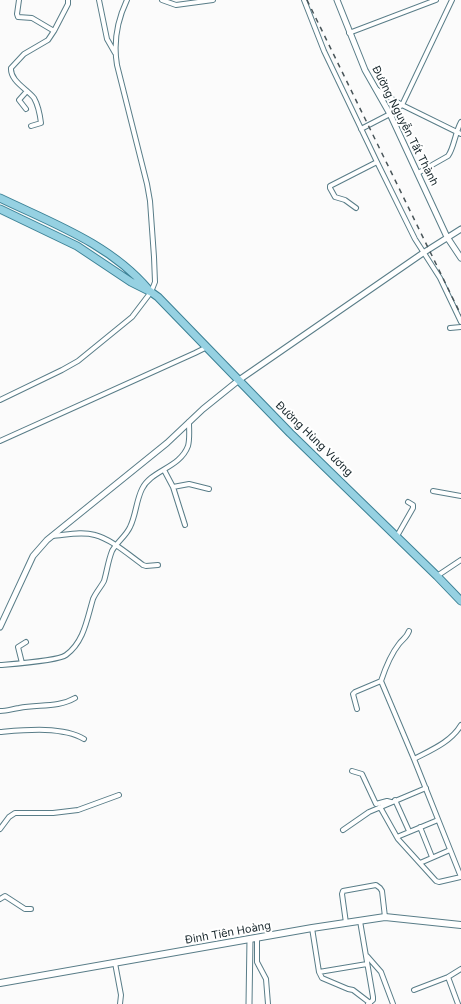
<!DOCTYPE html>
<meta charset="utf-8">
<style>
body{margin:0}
canvas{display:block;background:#fbfbfb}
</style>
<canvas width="461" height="1004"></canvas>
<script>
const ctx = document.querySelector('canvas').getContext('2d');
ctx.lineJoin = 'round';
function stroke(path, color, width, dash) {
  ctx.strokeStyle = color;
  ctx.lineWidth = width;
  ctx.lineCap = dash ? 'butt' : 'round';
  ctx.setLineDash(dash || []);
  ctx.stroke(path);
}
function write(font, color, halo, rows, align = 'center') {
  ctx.font = font + ' Inter,sans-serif';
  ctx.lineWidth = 4;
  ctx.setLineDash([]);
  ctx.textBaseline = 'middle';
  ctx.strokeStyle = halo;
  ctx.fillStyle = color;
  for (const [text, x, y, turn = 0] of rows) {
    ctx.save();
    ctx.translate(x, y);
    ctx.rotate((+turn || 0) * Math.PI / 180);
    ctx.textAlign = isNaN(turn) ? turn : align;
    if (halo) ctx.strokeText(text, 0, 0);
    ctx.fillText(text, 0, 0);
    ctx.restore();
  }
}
const minor = new Path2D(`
 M19 0 17 14 18 17 32 18 54 31
 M99 0 107 39 115 53
 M162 0 176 5 213 0
 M304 0 324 51 377 162 415 239 440 278 461 322
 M349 33 436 0
 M376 89 402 105 461 134
 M26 109 19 100 27 91
 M31 126 41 123C40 115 38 105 34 98 27 89 10 81 11 68L24 54 48 40 54 31 68 4V0
 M361 129 390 114 402 105 452 0
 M418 173 448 156C454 148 455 133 461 122
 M356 208 345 200 335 197 330 188V186L377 162
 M450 328 461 327
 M0 400 62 370 78 361 132 317 151 292 155 282 154 257 150 201 147 184 117 65C113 41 117 21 127 0
 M0 441 195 353 207 347
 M164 470 173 487 185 525
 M173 487 189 484 209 489
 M433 491 461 496
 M52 536C66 535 81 531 95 535 111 539 129 555 143 565L146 566 158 565
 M397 536 413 508V505L408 502
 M437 576 461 560
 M409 631C407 637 403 639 399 644 391 654 385 669 381 681L414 759 461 877
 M22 663 18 647 26 642
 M0 665C12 664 58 661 66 655 84 642 87 619 93 599 96 592 101 587 104 581 107 571 108 561 112 551 117 542 126 536 130 527 136 515 136 501 142 489 151 470 180 468 188 446 190 439 189 430 189 422
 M357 709 353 694 355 692 381 681
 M0 711C7 711 12 709 19 708 38 704 58 708 75 698
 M0 732C24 730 63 726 84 739
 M414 759C431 750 451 742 461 725
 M352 771 362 774 376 804 387 801 391 802
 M395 800 409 831
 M380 807 398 839 436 881 439 882 461 877
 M420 827 432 857
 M0 829 9 817 15 813H53L78 810 119 795
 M343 830 369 812 426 788
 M397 837 438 820
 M420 863 450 850
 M0 899 5 896 25 909H31
 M360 921 373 997V1000L368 1004
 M346 923 342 894 343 891 376 885 380 888 382 891 385 917
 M312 928 319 972 322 978 348 989 353 990 370 1003
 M257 938V962L266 979 268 1004
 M367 956 381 972 393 1004
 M115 963 121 995 120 1004
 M319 972 367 964
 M448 977 458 1004
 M414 990 448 977 461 969`);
const tertiary = new Path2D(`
 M337 0 365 70 390 114 447 237 461 258
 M0 627 33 556 47 540 167 443 203 409 239 380 423 253 461 229
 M249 1004 250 939`);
const secondary = new Path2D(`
 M0 983 312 928 385 917 461 925`);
const primary = new Path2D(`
 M0 198C52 223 110 244 148 289
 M0 209 77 246 131 282 151 292 158 297 290 433 437 576 461 601`);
const rail = new Path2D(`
 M307 0 461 315`);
const streetNames = [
 ["Đường Nguyễn Tất Thành",405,126,63],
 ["Đường Hùng Vương",314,439,44],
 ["Đinh Tiên Hoàng",228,933,-10]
];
stroke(minor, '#597d88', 6);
stroke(tertiary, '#597d88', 7);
stroke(secondary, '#597d88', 8);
stroke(primary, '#3c8195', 9);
stroke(minor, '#fff', 4);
stroke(tertiary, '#fff', 5);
stroke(secondary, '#fff', 6);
stroke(primary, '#96d1e2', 7);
stroke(rail, '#485458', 1.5, [5, 5]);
write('11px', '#16252a', '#fff', streetNames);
</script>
